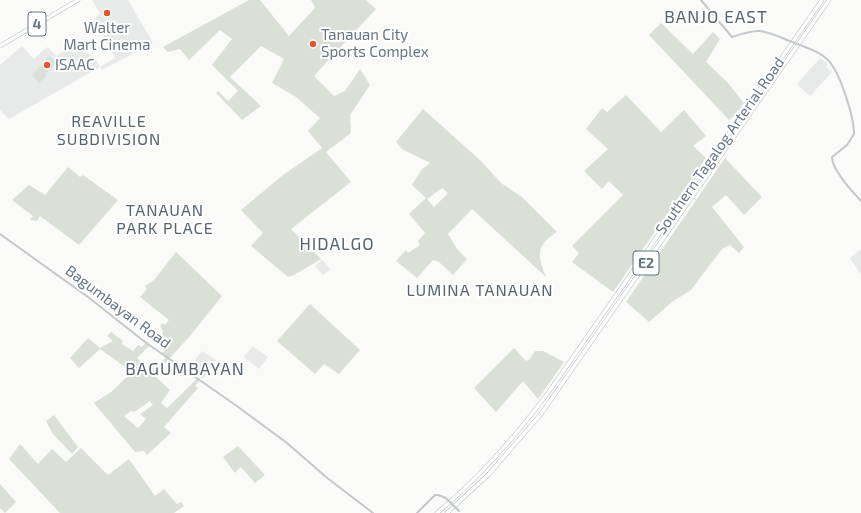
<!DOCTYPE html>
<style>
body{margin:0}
canvas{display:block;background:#fafaf8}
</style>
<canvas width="861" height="513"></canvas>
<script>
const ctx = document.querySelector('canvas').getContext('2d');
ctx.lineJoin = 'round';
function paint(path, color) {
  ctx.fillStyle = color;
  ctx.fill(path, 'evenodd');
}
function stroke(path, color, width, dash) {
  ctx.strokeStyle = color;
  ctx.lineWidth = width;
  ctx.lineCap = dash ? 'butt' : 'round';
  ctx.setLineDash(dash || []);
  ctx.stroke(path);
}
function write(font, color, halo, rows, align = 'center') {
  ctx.font = font + ' "Exo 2",sans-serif';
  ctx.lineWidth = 4;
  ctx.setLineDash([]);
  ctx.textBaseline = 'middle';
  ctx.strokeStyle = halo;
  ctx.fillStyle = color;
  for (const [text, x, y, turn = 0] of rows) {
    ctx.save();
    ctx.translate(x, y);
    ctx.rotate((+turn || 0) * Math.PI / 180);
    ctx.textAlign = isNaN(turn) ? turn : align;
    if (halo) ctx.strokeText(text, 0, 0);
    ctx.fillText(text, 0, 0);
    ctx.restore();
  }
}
const built = new Path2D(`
 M92 0H128L153 43 102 70 100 67 9 119 0 110V65L22 46 34 59 47 47 57 56 73 42 95 58 100 67 115 58 101 32 91 23 100 13Z
 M820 58 828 64 826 67 832 72 810 96 797 84Z
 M861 249V275L850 258Z
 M322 260 331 269 323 275 315 266Z
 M253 346 268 357 259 369 244 357Z
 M202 351 216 360 203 379 188 369Z`);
const green = new Path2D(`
 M249 0H260L289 36 315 8 311 0H366L376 9 314 76 334 96 345 91 360 69 370 85 350 115 351 133 326 152 351 182 291 229 321 259 294 275 288 277 251 246 263 233 241 210 283 175 322 148 308 131 320 118 296 97 272 83 284 59 261 46 230 77 261 106 242 120 216 93 218 91 228 101 238 91 212 65 232 39 220 30 189 60 180 49 168 52 163 47Z
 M661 23 693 54 713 32 720 39 706 62 728 83 744 103 734 116 729 120 649 35Z
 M49 56 57 63 45 73 47 75 39 83 32 75Z
 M626 95 661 132 684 110 706 136 693 146 706 158 613 292 572 262 579 253 572 246 623 195 609 181 602 189 584 171 608 149 586 129 602 108 607 112Z
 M423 109 481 161 501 183 522 197 557 232C536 245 537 255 546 277L472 209 448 234 457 249 467 259 453 275 439 262 433 260 417 278 396 261 406 250 408 253 420 245 418 241 425 233 409 214 426 198 412 185 422 169 430 163 402 149 396 142ZM442 188 448 193 434 207 427 199Z
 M725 158 762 197 744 215 726 195 712 207 744 247 739 253 730 245 722 249 691 290 672 302 649 322 626 302Z
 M68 167 80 177 83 175 118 200 79 245 40 216 37 221 30 220 33 216 12 200 29 185 45 195Z
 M176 252 222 296 190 336 154 375 170 390 161 403 167 408 198 378 200 380 195 386 198 388 164 427 171 433 147 455 144 451 135 452 94 403 111 392 132 372 100 349 79 368 70 358 88 338 100 348 113 341 107 336 111 332 123 341 122 344 133 351 138 345 142 347 146 342 150 345 137 358 148 368 153 365 157 369 166 357 162 353 171 343 162 335 163 331 160 326 163 323 165 325 169 320 140 297 147 289 145 286 154 280ZM150 401 153 405 140 414 146 419 138 428 124 416 131 411 134 412Z
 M310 304 360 350 339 374 324 364 315 374 277 341Z
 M514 348 526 361 530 359 535 351H543L564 362 538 399 523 381 496 412 474 388Z
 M54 415 78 447 72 454 53 434 46 421Z
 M20 444 38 464 52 449 66 462 81 448 108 475 129 459 155 496 164 489 177 504 181 502 184 506 174 513H60L9 459Z
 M238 446 265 475 255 483 241 467 235 473 223 457Z
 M0 484 16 502 5 513 0 508Z`);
const minor = new Path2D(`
 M701 0 732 37C759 28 761 29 787 40
 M805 47C813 50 821 53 827 59 840 71 854 117 854 134L847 145 832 157C832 170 852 191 861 201
 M0 234 88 297 145 342 234 404 287 443 326 477 373 513
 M417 513 435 495H438L446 498`);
const highway = new Path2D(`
 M0 46 78 0
 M437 513C479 478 515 437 548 393L822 0
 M447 513 489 474 541 414 829 0`);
const minorBridge = new Path2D(`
 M787 40 805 47
 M446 498 459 511`);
const markers = [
 [107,13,4,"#e4572e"],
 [313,44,4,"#e4572e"],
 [47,65,4,"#e4572e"]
];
const shields = [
 [37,24,18],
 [646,263,26]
];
const shieldNames = [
 ["4",37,24],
 ["E2",646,263]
];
const poiNames = [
 ["Walter",107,28,"center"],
 ["Mart Cinema",107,45,"center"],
 ["Tanauan City",321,35],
 ["Sports Complex",321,52],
 ["ISAAC",55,65]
];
const streetNames = [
 ["Southern Tagalog Arterial Road",720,146,-55],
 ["Bagumbayan Road",118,307,37]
];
const neighbourhoodNames = [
 ["REAVILLE",109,122],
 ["SUBDIVISION",109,140],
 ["TANAUAN",165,211],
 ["PARK PLACE",165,229],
 ["LUMINA TANAUAN",480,291]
];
const quarterNames = [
 ["BANJO EAST",716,17],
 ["HIDALGO",337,244],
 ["BAGUMBAYAN",185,369]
];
paint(built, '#e8e9e9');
paint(green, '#dadfd7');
stroke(highway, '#b4b9bd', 4.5);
stroke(minor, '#c3c8cc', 2);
stroke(highway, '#fff', 3.5);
stroke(minorBridge, '#c3c8cc', 2);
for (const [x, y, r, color] of markers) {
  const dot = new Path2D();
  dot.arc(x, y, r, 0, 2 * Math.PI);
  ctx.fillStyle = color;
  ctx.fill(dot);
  stroke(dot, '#fff', 1.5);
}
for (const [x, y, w] of shields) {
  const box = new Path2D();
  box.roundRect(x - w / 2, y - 12, w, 24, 3);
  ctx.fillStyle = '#fff';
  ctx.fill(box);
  stroke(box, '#657683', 1);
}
write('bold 14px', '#657683', null, shieldNames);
write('15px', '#657683', '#fff', poiNames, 'left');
write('15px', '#657683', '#fff', streetNames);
ctx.letterSpacing = '1px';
write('16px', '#57646e', '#fff', neighbourhoodNames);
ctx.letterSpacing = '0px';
ctx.letterSpacing = '1px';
write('17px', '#57646e', '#fff', quarterNames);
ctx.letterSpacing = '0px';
</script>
